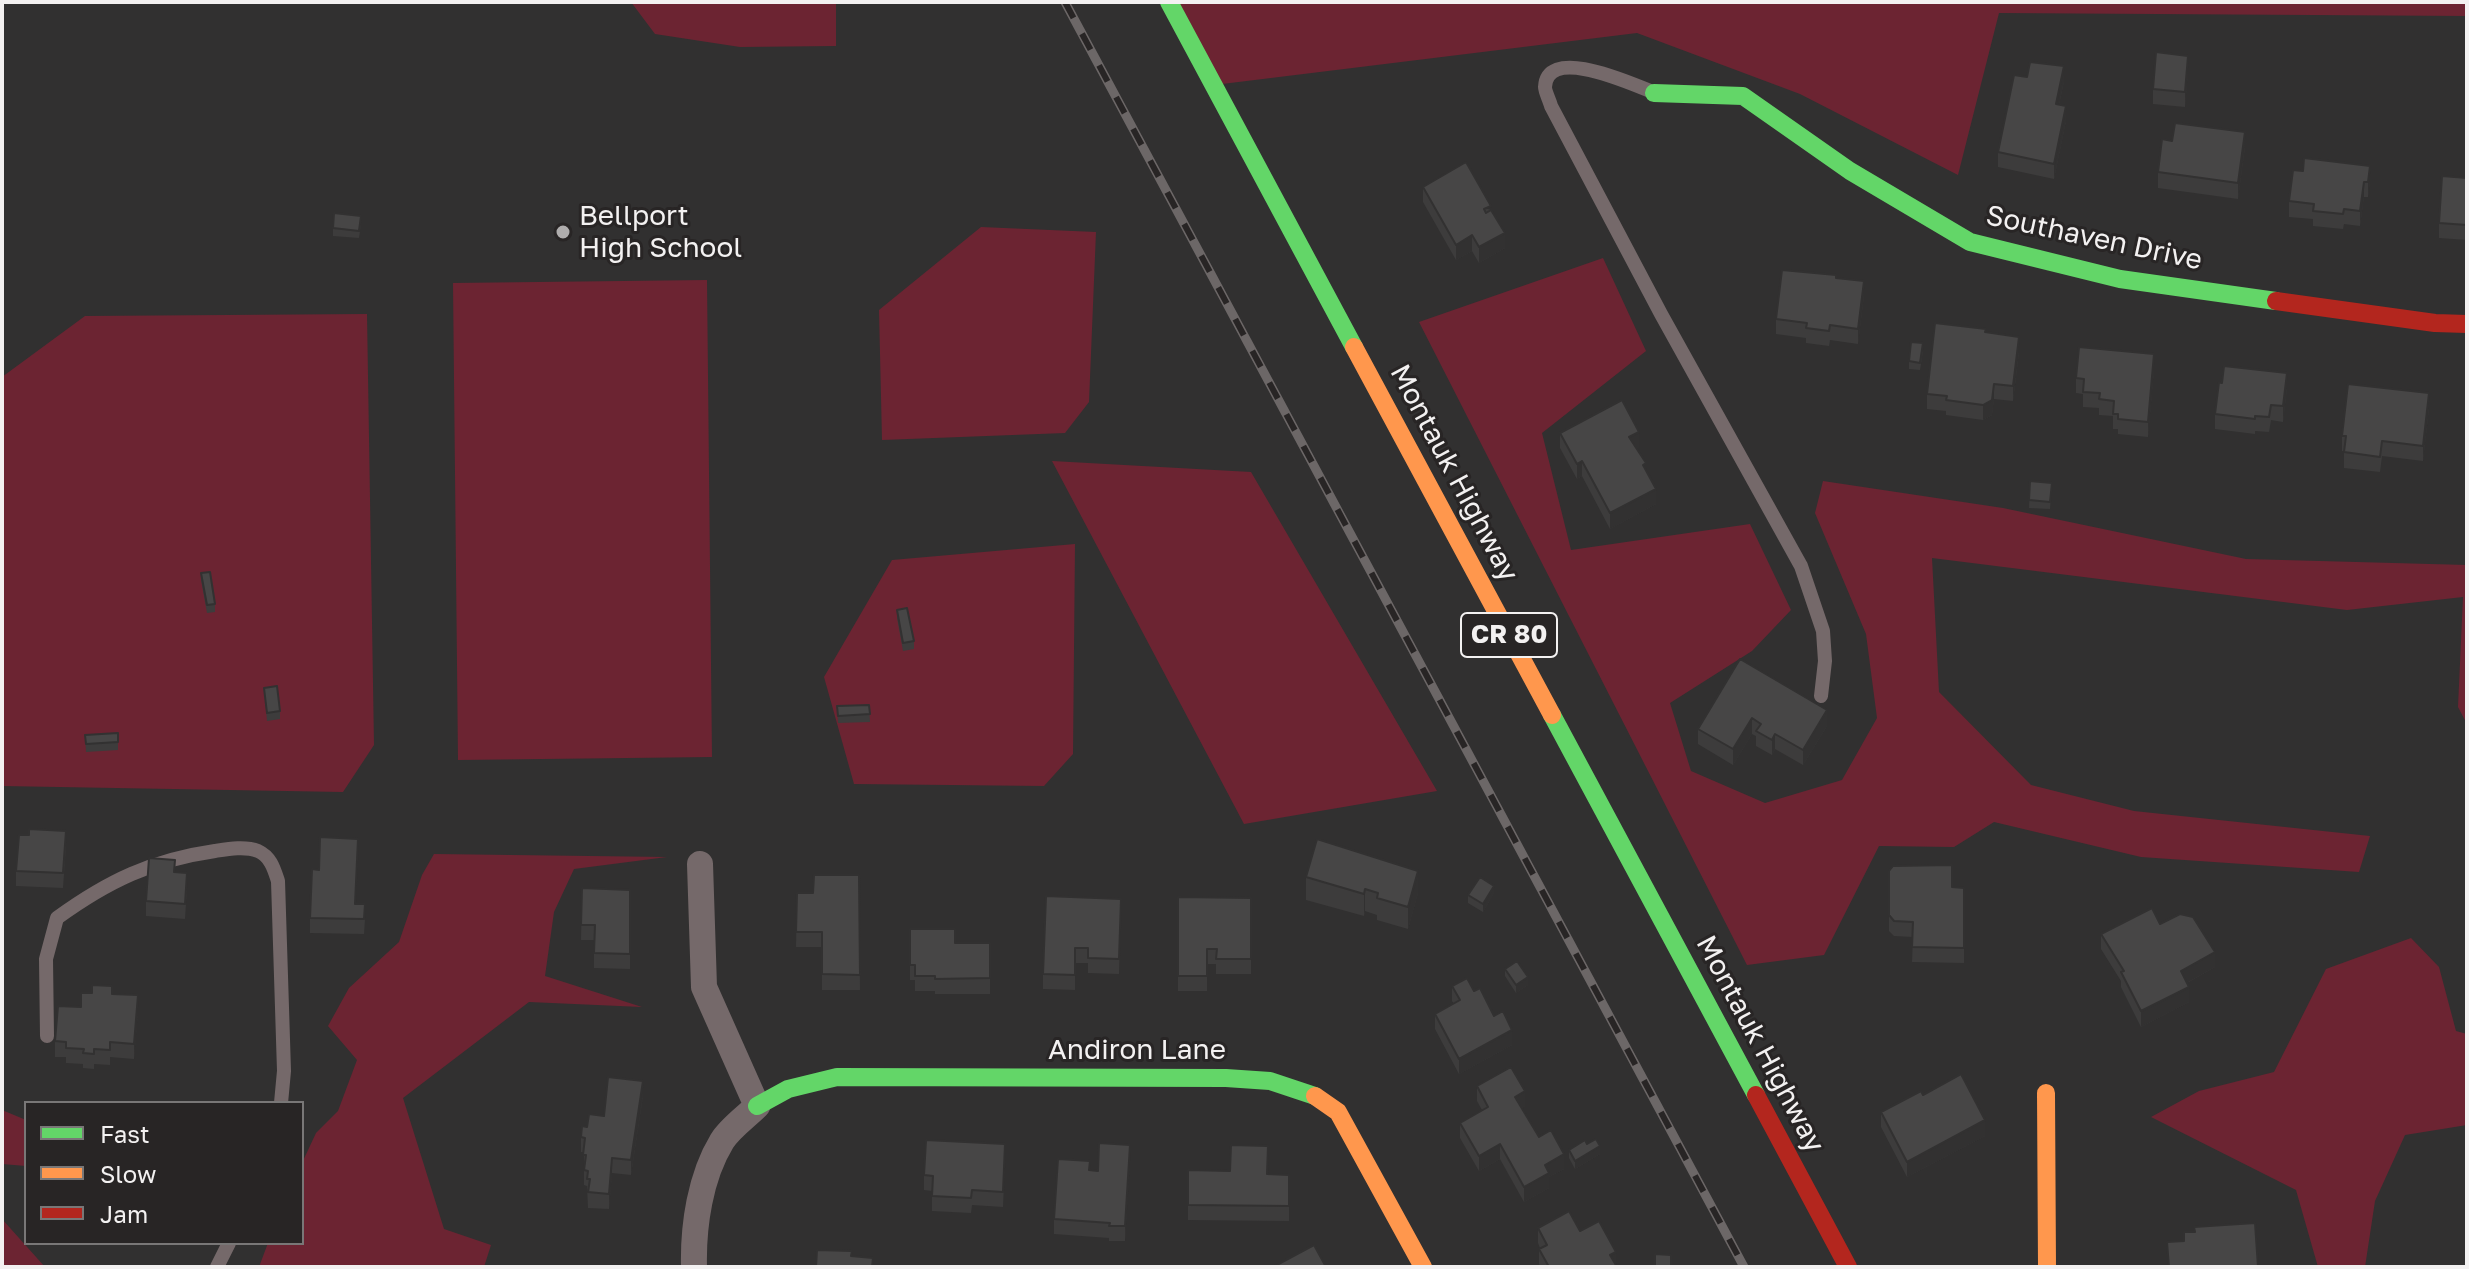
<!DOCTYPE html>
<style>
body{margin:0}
#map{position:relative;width:2469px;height:1269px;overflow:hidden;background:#313030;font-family:"Golos Text",sans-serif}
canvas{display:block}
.frame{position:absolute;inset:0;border:4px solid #f3f1f1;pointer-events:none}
.legend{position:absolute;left:24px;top:1101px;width:280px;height:144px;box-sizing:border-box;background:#282525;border:2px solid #797777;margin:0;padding:10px 14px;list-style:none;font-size:24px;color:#f3f1f1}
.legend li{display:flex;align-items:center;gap:16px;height:40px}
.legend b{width:40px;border:2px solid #797777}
</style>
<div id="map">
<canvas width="2469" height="1269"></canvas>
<div class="frame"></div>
<ul class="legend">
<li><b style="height:10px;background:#63d668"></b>Fast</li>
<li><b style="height:10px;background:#ff974d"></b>Slow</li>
<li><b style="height:10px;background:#b3261e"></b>Jam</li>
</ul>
</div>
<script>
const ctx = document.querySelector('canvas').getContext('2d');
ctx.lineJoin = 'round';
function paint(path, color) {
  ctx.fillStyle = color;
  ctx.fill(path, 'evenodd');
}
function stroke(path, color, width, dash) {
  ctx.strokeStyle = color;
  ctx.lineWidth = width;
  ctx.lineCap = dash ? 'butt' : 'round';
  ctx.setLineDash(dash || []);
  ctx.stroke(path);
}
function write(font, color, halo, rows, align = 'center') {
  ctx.font = font + ' "Golos Text",sans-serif';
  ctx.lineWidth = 6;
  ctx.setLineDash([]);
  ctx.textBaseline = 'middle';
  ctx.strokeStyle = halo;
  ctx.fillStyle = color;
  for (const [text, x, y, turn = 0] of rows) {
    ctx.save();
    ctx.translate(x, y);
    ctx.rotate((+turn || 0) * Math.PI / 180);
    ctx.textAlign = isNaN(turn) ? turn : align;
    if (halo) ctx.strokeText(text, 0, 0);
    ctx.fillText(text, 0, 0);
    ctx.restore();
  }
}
const green = new Path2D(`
 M631 2H836V46L740 47 655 34Z
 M1169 2H2467V16L1999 13 1958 175 1800 94 1637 33 1214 85Z
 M981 227 1096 232 1089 402 1065 433 882 440 879 310Z
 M1603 258 1646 351 1542 433 1571 550 1750 524 1791 610 1752 651 1670 703 1691 771 1765 803 1842 780 1877 718 1866 634 1815 513 1823 481 2003 508 2246 559 2467 565V724L2458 707 2463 597 2347 610 1932 558 1939 692 2031 785 2134 811 2370 836 2359 872 2141 857 1994 822 1954 847 1879 846 1824 955 1747 965 1419 322Z
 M707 280 712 757 458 760 453 283Z
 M367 314 374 745 343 792 2 786V377L85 316Z
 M1052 461 1251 472 1437 791 1244 824Z
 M1075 544 1073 754 1044 786 854 784 824 677 892 560Z
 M434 854 667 857 574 869 554 912 545 976 642 1007 529 1002 403 1098 444 1229 491 1245 484 1267H259L268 1243H302V1163L316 1133 338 1111 357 1060 328 1026 349 988 399 942 422 875Z
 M2411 938 2439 967 2456 1031 2467 1034V1125L2405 1135 2375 1201 2365 1267H2318L2296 1190 2151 1117 2199 1091 2274 1072 2326 969Z
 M2 1110 26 1120V1166L2 1164Z
 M2 1219 45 1267H2Z`);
const lane = new Path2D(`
 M1653 92C1634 85 1547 44 1545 87 1545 92 1550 101 1551 106L1661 314 1801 566 1823 631 1825 661 1821 696
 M47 1036 46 959 57 918C108 881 152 860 215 851 228 849 245 846 258 851 271 857 274 869 278 881L284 1071 281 1103
 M217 1267 229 1243`);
const street = new Path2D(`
 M694 1267C693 1226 700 1177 722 1141 730 1128 746 1117 757 1106L704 987 700 864`);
const fast = new Path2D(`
 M1169 2 1354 347
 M1654 93 1743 96 1850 171 1970 242 2120 279 2276 301
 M1552 715 1756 1095
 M757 1106 788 1089 837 1077 1226 1078 1270 1081 1315 1096`);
const slow = new Path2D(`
 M1354 347 1552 715
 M2046 1093 2047 1267
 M1315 1096 1338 1112 1423 1267`);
const jam = new Path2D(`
 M2276 301 2435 323 2467 324
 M1756 1095 1848 1267`);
const rail = new Path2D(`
 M1065 2 1744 1267`);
const wall = new Path2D(`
 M2188 71 2185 107 2153 104V89Z
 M2027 77 2064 81 2059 105 2066 121 2054 179 1998 167V152Z
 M2245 147 2238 199 2158 188V172Z
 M2467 178V240L2439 238V223Z
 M2370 181 2368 197H2364L2360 226 2344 224 2343 229 2313 226V219L2289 217V201Z
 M1423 187 1491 210 1505 248 1479 263 1472 251 1456 260 1423 202Z
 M361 224 359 238 333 236V228Z
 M1836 278 1864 296 1858 344 1830 340 1829 346 1806 343V338L1776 334V319Z
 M1986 332 2019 352 2013 401 1994 399 1992 415 1983 420 1946 415V411L1927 409V394Z
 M1923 351 1920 370 1909 369V361Z
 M2154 369 2148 437 2118 434V429H2113V416L2099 415V408L2083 407V394L2076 393V378Z
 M2287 388 2283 422 2271 420 2269 432 2255 431V434L2215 429V414Z
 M2429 408 2423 461 2382 456 2380 472 2344 468V451H2342V436Z
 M1560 433 1639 447 1636 448 1646 471 1656 504 1610 529 1582 476 1577 479 1560 448Z
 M2030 481 2052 483 2050 509 2029 508Z
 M201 573 215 604V612L207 613 201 580Z
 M897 610 914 641V649L903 651 897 618Z
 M1740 659 1827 726 1803 765 1775 749 1772 755 1756 746V736L1752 734 1733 765 1698 744V729Z
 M264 688 280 711V719L267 721Z
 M869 705 870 722 838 723 837 706Z
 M118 733V750L86 752 85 735Z
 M29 835 66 846 63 888 16 886V871Z
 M358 854 355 904 365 919 364 934 310 933V918L319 870Z
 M1889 871 1952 887 1964 888V963L1912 962 1913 937 1894 936 1889 931Z
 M175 872 187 888 185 919 146 916V901Z
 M859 875 860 990H822V947H796L797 893H813Z
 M1306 877 1418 893 1408 929 1377 920V915L1365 911 1364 916 1306 900Z
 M582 888 630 890V969L594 968V940H581Z
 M1494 893 1483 912 1468 903V895Z
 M1178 897 1251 898V974H1216V964H1207V991H1178Z
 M1121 899 1119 974 1088 973V963H1075V990L1043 989V974Z
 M2160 924 2215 967 2187 983 2189 1002 2141 1027 2121 987V981L2101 949V934Z
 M910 929 955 943H990V994H935V991H915V980H910Z
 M1505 969 1528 985 1516 993 1505 976Z
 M1452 986 1474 991 1494 1016 1512 1045 1459 1074 1435 1029V1014L1454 1004 1452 1001Z
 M112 994 138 1011 134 1059 110 1057V1065L94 1064V1069L83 1068V1064L66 1063V1057H55V1041L81 1007Z
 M1477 1086 1525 1106 1522 1108 1539 1137 1564 1169 1549 1177V1188L1524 1202 1500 1159 1479 1171 1460 1138V1123L1482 1110 1477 1101Z
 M643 1096 631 1175 612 1173 609 1209 588 1208 587 1186 584 1185V1152H581V1137L587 1127 604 1116Z
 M1881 1112 1985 1136 1907 1177 1881 1127Z
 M1587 1144 1600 1154 1575 1169 1569 1158V1150Z
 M1005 1159 1003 1207 972 1205 971 1213 932 1211V1191L924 1190V1175Z
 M1130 1160 1125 1241H1109V1238L1054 1234V1219L1090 1170 1098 1171Z
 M1188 1170 1289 1175V1221L1188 1220Z
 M1538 1228 1580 1231 1617 1267H1541L1539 1264V1249L1540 1248 1538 1243Z`);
const shadedWall = new Path2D(`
 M2188 56V71L2185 107V92Z
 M2064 66V81L2056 119V104Z
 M2066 106V121L2054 179V164Z
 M2245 132V147L2238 199V183Z
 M2370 166V181L2368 197V182Z
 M2364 182V197L2360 226V211Z
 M1505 233V248L1479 263V247Z
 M1472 235V251L1456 260V245Z
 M1864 281V296L1858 344V329Z
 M2019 337V352L2013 401V386Z
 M2154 354V369L2148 437V422Z
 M2287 373V388L2283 422V406Z
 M1994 384V399L1992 415 1983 420V405Z
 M2429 393V408L2423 461V446Z
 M1639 432V447L1629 452V437Z
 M1582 461V476L1577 479V464Z
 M1656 489V504L1610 529V513Z
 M1827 710V726L1803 765V750Z
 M1752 718V734L1733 765V749Z
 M1775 734V749L1772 755V740Z
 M1418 871V893L1408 929V907Z
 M1494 886V893L1483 912V904Z
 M1365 889V911L1364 916V894Z
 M2215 952V967L2181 986V971Z
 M1528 977V985L1516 993V985Z
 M2189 987V1002L2141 1027V1011Z
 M138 995V1011L134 1059V1044Z
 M1512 1030V1045L1459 1074V1059Z
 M643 1081V1096L631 1175V1160Z
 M1525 1091V1106L1515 1112V1097Z
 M1985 1120V1136L1907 1177V1162Z
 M1500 1144V1159L1479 1171V1156Z
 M1130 1145V1160L1125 1241V1226Z
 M1600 1146V1154L1575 1169V1161Z
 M1564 1154V1169L1549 1177V1188L1524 1202V1187L1545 1165Z
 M612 1158V1173L609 1209V1194Z
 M1616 1252V1267L1610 1255Z`);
const building = new Path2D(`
 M2156 52 2188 56 2185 92 2153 89Z
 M2030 62 2064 66 2056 104 2066 106 2054 164 1998 152 2014 75 2027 77Z
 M2175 123 2245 132 2238 183 2158 172 2162 139 2172 141Z
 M2304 158 2370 166 2368 182H2364L2360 211 2344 209 2343 214 2313 211 2314 204 2289 201 2293 170 2303 171Z
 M1466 162 1491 206 1484 209 1486 213 1491 210 1505 233 1479 247 1472 235 1456 245 1423 187Z
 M2442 176 2467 178V225L2439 223Z
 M334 213 361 216 359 231 333 228Z
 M1782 270 1836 275V278L1864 281 1858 329 1830 325 1829 331 1806 328 1807 323 1776 319Z
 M1935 323 1986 329 1985 332 2019 337 2013 386 1994 384 1992 400 1983 405 1946 400 1947 396 1927 394Z
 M1911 342 1923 343 1920 363 1909 361Z
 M2079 347 2154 354 2148 422 2118 419V414H2113L2114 401 2099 399 2100 393 2083 392 2084 379 2076 378Z
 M2224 366 2287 373 2283 406 2271 405 2269 417 2255 416V419L2215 414 2219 382 2222 383Z
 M2348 384 2429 393 2423 446 2382 441 2380 457 2344 452 2346 436H2342Z
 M1622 400 1639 432 1629 437 1646 463 1643 465 1656 489 1610 513 1582 461 1577 464 1560 433Z
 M2030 481 2052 483 2050 502 2029 500Z
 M210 572 215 604 207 605 201 573Z
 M907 608 914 641 903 643 897 610Z
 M1740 659 1827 710 1803 750 1775 734 1772 740 1756 731 1761 724 1752 718 1733 749 1698 729Z
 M277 686 280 711 267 713 264 688Z
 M869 705 870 714 838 716 837 706Z
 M118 733V742L86 744 85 735Z
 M29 829 66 831 63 873 16 871 19 835H29Z
 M320 837 358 839 355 904H365L364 919 310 918 312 869 319 870Z
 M1317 839 1418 871 1408 907 1377 898 1378 893 1365 889 1364 894 1306 877Z
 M149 858 175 860 174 872 187 873 185 904 146 901Z
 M1952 865V887L1964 888V948L1912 947 1913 922 1894 921 1889 915V871L1893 866Z
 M814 875H859L860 975 822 974V932H796L797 893H813Z
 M1480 877 1494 886 1483 904 1468 895Z
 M582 888 630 890V954L594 953 595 925H581Z
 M1046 896 1121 899 1119 959 1088 958V948H1075V975L1043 974Z
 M1178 897 1251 898V959H1216L1217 949H1207V976H1178Z
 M2152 908 2160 924 2180 914 2193 917 2215 952 2181 971 2189 987 2141 1011 2121 972 2124 971 2101 934Z
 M910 929H955V943H990V978L935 979V976H915V965H910Z
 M1517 961 1528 977 1516 985 1505 969Z
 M1467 978 1474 991 1480 988 1494 1016 1503 1011 1512 1030 1459 1059 1435 1014 1460 1000 1452 986Z
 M92 985 112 986V994L138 995 134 1044 110 1042V1050L94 1049V1054L83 1053 84 1049 66 1048V1042L55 1041 58 1006 81 1007V993H92Z
 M1511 1067 1525 1091 1515 1097 1539 1137 1551 1130 1564 1154 1545 1165 1549 1173 1524 1187 1500 1144 1479 1156 1460 1123 1488 1107 1477 1086Z
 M1961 1074 1985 1120 1907 1162 1881 1112 1921 1091 1923 1095Z
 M608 1077 643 1081 631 1160 612 1158 609 1194 588 1192 590 1179H587L588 1171 584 1170 586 1155H583L585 1138 581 1137 582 1126 587 1127 589 1114 604 1116Z
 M1596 1139 1600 1146 1575 1161 1569 1150 1585 1140 1587 1144Z
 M926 1140 1005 1144 1003 1192 972 1190 971 1198 932 1196 933 1176 924 1175Z
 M1099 1143 1130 1145 1125 1226H1109L1110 1223 1054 1219 1058 1159 1090 1161 1089 1170 1098 1171Z
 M1231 1145 1268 1146 1267 1174 1289 1175V1206L1188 1205V1170L1230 1171Z
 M1569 1211 1580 1231 1599 1221 1616 1252 1610 1255 1617 1267H1549L1539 1249 1547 1245 1538 1228Z
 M2255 1223 2258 1267H2169L2167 1242 2184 1241V1232H2195L2194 1227Z
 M1314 1245 1326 1267H1273Z
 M817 1250 852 1251 851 1256 873 1258 872 1267H816Z
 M1655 1254 1671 1255V1267H1655Z`);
const markers = [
 [563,232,8,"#afadad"]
];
const shields = [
 [1509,635,96]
];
const shieldNames = [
 ["CR 80",1509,635]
];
const poiNames = [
 ["Bellport",579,216],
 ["High School",579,248]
];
const streetNames = [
 ["Southaven Drive",2094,238,12],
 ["Montauk Highway",1454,473,62],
 ["Montauk Highway",1760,1044,62],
 ["Andiron Lane",1137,1050]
];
paint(green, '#6c2432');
stroke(lane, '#75696a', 14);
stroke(street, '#75696a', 26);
stroke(fast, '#63d668', 18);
stroke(slow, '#ff974d', 18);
stroke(jam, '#b3261e', 18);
stroke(rail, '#6c6767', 9);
stroke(rail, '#282525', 6, [18]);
paint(wall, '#3d3c3c');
paint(shadedWall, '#323131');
paint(building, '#474646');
stroke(building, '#323131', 2);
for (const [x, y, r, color] of markers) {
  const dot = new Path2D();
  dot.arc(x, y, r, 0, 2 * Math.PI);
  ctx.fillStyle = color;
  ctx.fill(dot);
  stroke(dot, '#282525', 3);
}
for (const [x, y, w] of shields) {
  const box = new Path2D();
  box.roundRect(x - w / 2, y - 22, w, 44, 6);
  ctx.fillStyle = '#282525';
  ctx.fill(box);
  stroke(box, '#f3f1f1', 2);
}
write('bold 26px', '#f3f1f1', null, shieldNames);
write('28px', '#f3f1f1', '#282525', poiNames, 'left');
write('28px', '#f3f1f1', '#282525', streetNames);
</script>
